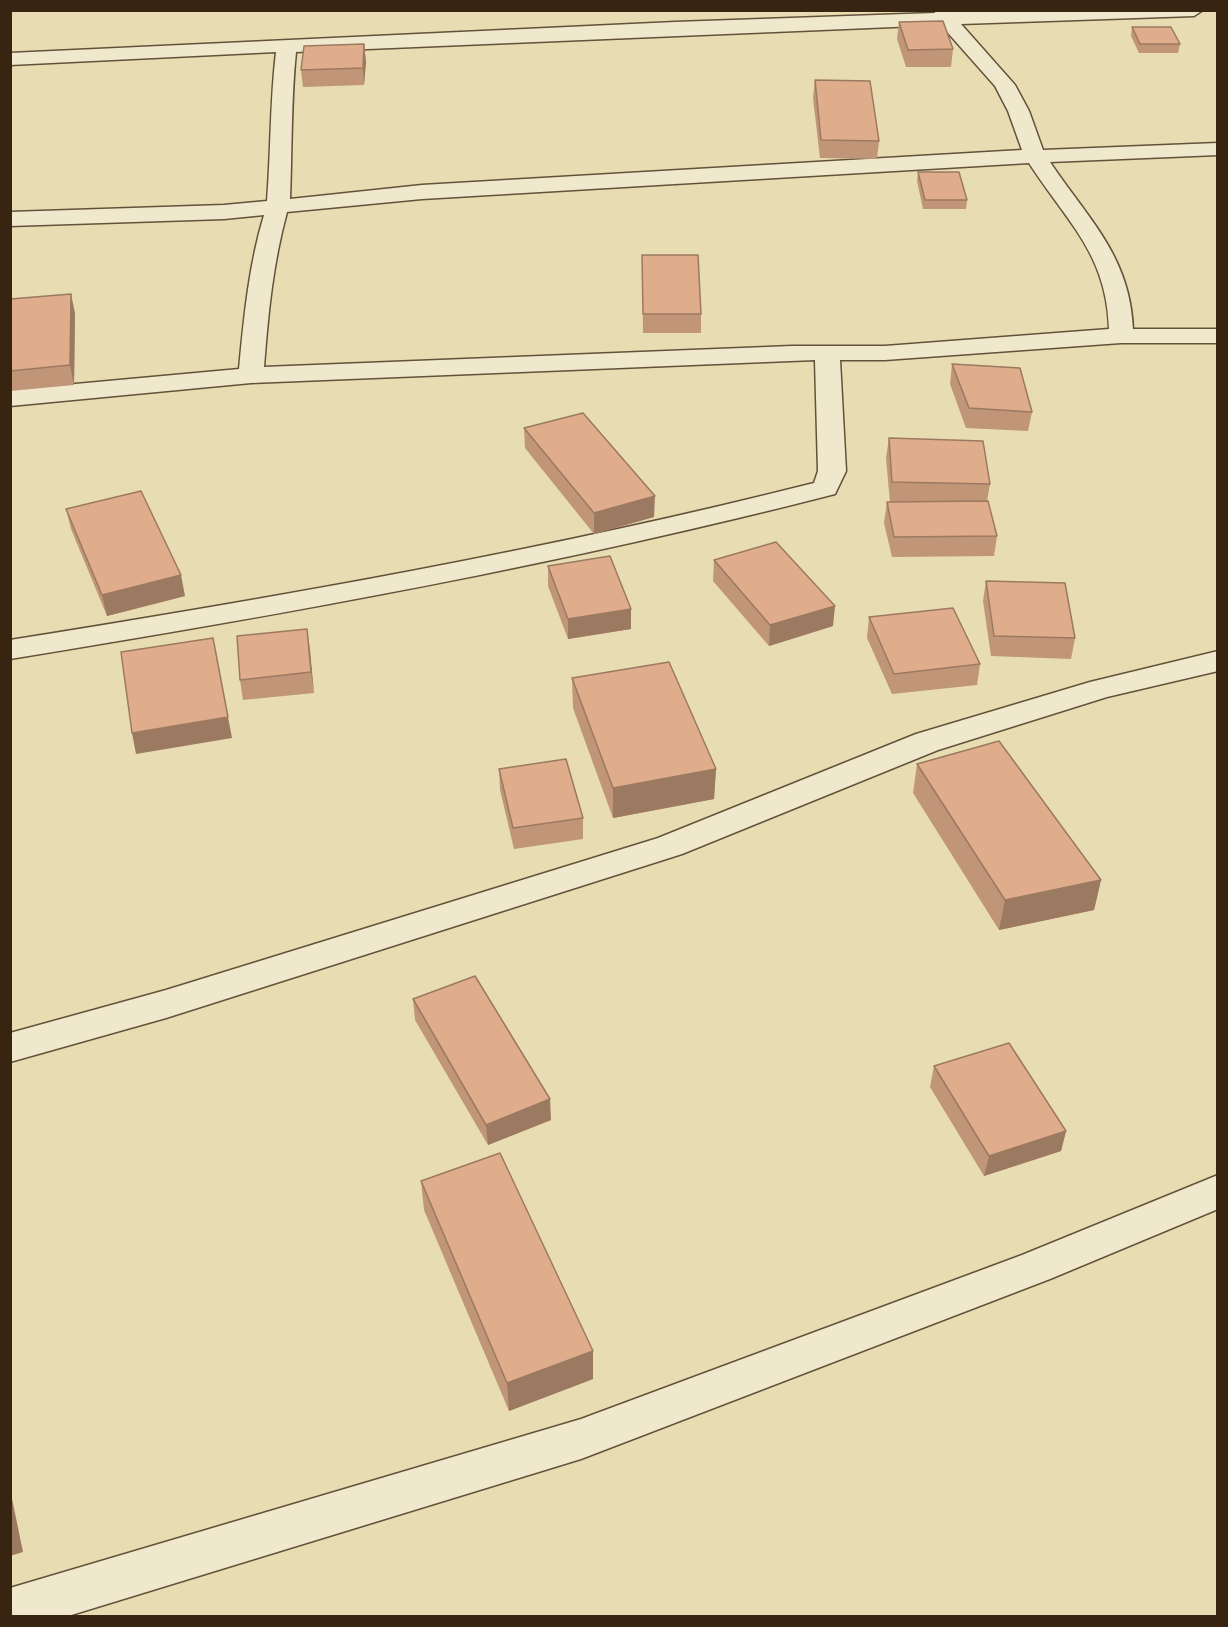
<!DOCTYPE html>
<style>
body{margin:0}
#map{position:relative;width:1228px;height:1627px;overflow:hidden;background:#e7dcb2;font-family:"IM FELL DW Pica",serif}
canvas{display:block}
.frame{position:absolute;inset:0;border:12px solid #372411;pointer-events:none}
</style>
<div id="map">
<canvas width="1228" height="1627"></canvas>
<div class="frame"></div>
</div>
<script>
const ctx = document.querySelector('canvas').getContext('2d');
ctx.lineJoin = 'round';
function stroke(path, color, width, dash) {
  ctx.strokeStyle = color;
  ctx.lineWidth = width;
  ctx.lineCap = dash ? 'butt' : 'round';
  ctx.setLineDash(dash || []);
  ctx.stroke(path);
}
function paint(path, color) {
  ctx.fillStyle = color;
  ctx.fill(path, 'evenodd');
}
const minor = new Path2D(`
 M935 10H1203L1194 16 961 24 1015 85 1029 111 1043 150 1218 143V155L1050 162C1088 219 1130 256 1133 329H1218V343H1121L885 360H840L846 471 835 494C563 564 288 614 10 659V640C280 597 549 550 814 483L818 471 815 360 251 383 10 406V390L239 369C244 316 249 265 264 215L224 219 10 226V212L224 205 267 201C271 151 270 102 276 52L10 65V53L675 22 935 13ZM941 25 995 86 1008 111 1022 150 422 185 290 199C292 150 291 100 296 52ZM1029 163C1067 222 1107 254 1109 329L885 346H792L264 367C268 314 273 263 287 212L422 199Z
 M1218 651V671L1107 697 938 750 682 854 166 1018 10 1062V1033L166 990 658 838 916 734 1090 682Z
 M1218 1175V1209L1050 1279 581 1459 68 1616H10V1588L581 1419 1022 1255Z`);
const wall = new Path2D(`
 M899 22 953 49 951 67H906L897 39Z
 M1132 27 1180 44 1178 53H1139L1131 36Z
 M364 44 366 62 364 85 303 87 301 70Z
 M815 80 879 141 877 159 820 158 813 98Z
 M918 172 967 200 966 209H923L917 181Z
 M642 255 701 314V333H643Z
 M10 299 75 313 74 385 10 391Z
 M952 364 1032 412 1028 431 966 428 950 384Z
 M524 428 654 517 594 534 525 448Z
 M889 438 990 484 987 501 997 536 994 556 892 557 884 523 887 502H890L886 458Z
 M66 509 185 596 107 616 71 529Z
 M714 560 833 626 769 646 713 581Z
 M548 566 631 609V629L568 639 548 586Z
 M986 581 1075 638 1071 659 991 656 983 601Z
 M869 617 980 664 977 685 892 694 867 638Z
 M307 629 314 693 243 700 240 680Z
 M572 678 716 769 714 799 613 818 573 708Z
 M917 764 1101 880 1094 910 999 930 913 793Z
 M499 769 583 818V839L514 849 500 790Z
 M413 999 551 1120 488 1145 415 1020Z
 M934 1066 1066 1131 1061 1151 984 1176 930 1087Z
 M421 1181 593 1351V1379L509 1411 424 1210Z`);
const shadedWall = new Path2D(`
 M364 44 366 62 364 85 363 68Z
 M71 294 75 313 74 385 70 365Z
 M655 496 654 517 594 534V513Z
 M181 575 185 596 107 616 102 595Z
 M835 606 833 626 769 646 770 625Z
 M631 609V629L568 639V619Z
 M307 629 310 650 314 693 311 672Z
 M228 717 232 738 136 754 132 733Z
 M716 769 714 799 613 818V788Z
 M1101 880 1094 910 999 930 1005 900Z
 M550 1099 551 1120 488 1145 486 1125Z
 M1066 1131 1061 1151 984 1176 989 1156Z
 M593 1351V1379L509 1411 507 1383Z
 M10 1489 23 1552 10 1556Z`);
const building = new Path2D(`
 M943 21 953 49 908 50 899 22Z
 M1132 27H1171L1180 44H1140Z
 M364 44 363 68 301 70 304 46Z
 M815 80 870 81 879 141 821 140Z
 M918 172H959L967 200H925Z
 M642 255H698L701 314H643Z
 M71 294 70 365 10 371V299Z
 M952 364 1020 368 1032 412 969 408Z
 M583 413 655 496 594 513 524 428Z
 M889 438 983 441 990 484 892 482Z
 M141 491 181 575 102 595 66 509Z
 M988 501 997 536 894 537 887 502Z
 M776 542 835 606 770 625 714 560Z
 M610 556 631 609 568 619 548 566Z
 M986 581 1065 583 1075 638 994 636Z
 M953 608 980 664 894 674 869 617Z
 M307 629 311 672 240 680 237 636Z
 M213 638 228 717 132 733 121 652Z
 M669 662 716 769 613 788 572 678Z
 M999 741 1101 880 1005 900 917 764Z
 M566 759 583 818 513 828 499 769Z
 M475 976 550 1099 486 1125 413 999Z
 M1009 1043 1066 1131 989 1156 934 1066Z
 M500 1153 593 1351 507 1383 421 1181Z`);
stroke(minor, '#635239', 3);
paint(minor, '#efe8cd');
paint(wall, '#c09578');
paint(shadedWall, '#9c7961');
paint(building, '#dfad8b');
stroke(building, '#9c7961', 1.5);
</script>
